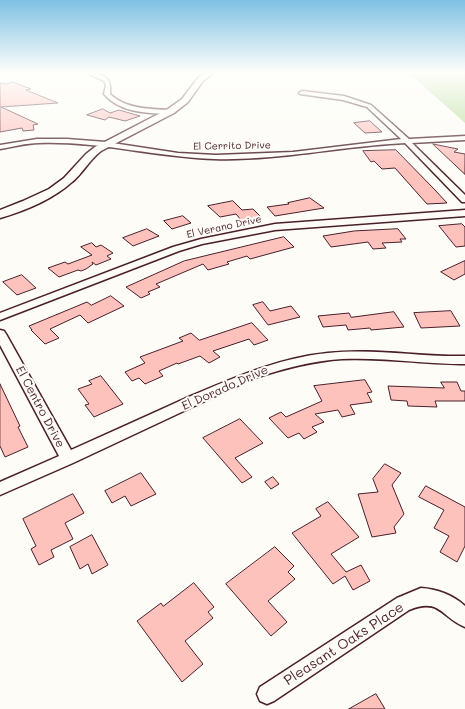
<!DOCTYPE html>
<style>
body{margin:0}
canvas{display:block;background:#fdfcf7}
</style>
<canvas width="465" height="709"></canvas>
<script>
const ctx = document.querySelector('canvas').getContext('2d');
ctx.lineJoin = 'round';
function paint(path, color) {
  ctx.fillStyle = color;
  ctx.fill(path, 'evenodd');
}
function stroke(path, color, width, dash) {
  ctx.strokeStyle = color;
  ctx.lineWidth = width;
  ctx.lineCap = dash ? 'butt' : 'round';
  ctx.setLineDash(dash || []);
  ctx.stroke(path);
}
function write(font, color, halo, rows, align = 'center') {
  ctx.font = font + ' Mali,sans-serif';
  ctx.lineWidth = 4;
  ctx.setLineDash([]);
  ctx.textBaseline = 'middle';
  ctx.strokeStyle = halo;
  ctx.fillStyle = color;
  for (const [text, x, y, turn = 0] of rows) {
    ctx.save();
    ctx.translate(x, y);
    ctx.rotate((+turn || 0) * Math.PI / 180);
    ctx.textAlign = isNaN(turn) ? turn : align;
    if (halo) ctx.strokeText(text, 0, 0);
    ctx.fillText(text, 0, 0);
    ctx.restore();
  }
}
const green = new Path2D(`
 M409 73H465V123Z`);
const building = new Path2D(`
 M13 82 31 89 26 90 58 103 1 107 38 124 33 125 34 130 23 131 22 128 0 132V83L6 84Z
 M103 109 110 113 119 110 140 116 125 121 109 117 105 120 87 115Z
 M370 121 382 132 365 133 354 123Z
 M433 144 458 149 454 152 465 154V174Z
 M396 150 435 190 447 203 427 204 395 168 382 169 374 161 371 162 363 151Z
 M310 198 324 208 275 216 267 207 289 204 288 203Z
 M233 201 242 210 253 209 261 217 241 220 236 214 220 217 208 206Z
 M183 216 191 223 172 229 164 221Z
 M462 224 465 227V246L456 247 439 226Z
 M147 229 159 236 133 246 123 238Z
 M398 229 406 239H400L402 242 382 243 386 248 373 249 368 242 331 247 323 236 354 231Z
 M284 237 294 247 250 259 247 256 227 262 229 264 208 270 203 264 156 284 160 287 148 292 150 294 141 298 126 287 184 261Z
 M92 243 96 247 101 245 113 253 107 256 111 259 96 265 92 262 93 264 86 269 81 271 78 270 59 277 48 268 65 262 68 264 92 255 81 247Z
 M465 261V274L454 280 441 272Z
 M22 275 36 288 17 295 3 282Z
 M111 296 124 306 88 323 80 315 50 329 59 338 45 344 31 330H32L29 326 87 302 91 305Z
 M263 302 270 311 291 306 300 317 268 325 253 305Z
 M451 311 460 326 421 328 414 313Z
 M394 312 404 327 371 330 370 328 348 330 346 325 323 327 318 316 349 313 351 317Z
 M252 323 268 340 254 345 249 339 213 351 220 357 209 363 200 356 178 364 177 363 159 371 163 376 145 384 139 378 132 381 125 372 145 363 140 357 183 341 179 338 191 333 199 340Z
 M101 376 123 404 94 417 85 405 89 404 78 389 92 384 89 381Z
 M365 380 372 392 367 393 372 402 350 405 355 414 342 417 338 410 315 414 324 422 312 427 317 432 304 439 299 433 288 438 269 418 281 412 286 417 322 401 314 386Z
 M441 382H457L461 391H465V401H435L437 407 408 406 407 401 391 400 388 386 444 388Z
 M0 384 20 426 18 427 28 447 5 457 0 446Z
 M240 419 263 443 235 458 252 477 242 483 203 438Z
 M385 464 401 473 392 485 404 514 394 527 396 533 372 537 358 494 378 492 373 479Z
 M141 473 156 494 131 506 125 496 112 503 105 491Z
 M273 477 279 484 271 489 265 482Z
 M426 486 465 507V546L457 562 440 552 449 536 434 528 444 510 419 497Z
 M73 494 84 513 65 523 73 539 51 550 54 557 39 565 31 549 36 546 23 519Z
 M328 502 359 537 331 554 346 572 361 565 370 581 353 590 345 576 333 584 292 533 321 516 316 509Z
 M92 535 108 565 92 574 88 564 80 569 70 547Z
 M275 547 294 566 288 572 295 579 268 601 287 622 271 636 226 584Z
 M194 583 214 607 208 612 213 618 185 641 203 664 182 682 137 621 161 603 163 606Z
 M376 694 385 709H349Z`);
const street = new Path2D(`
 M87 73C103 73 112 77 110 94 126 109 149 109 170 110L173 112 170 114C147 113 120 113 104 94L106 85 104 81Z
 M302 91 344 96 371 105 409 139 465 136V140L412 143 465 195V202H462L405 143C341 146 279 161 214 159 155 157 98 141 39 143 26 143 13 147 0 149V145L37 139H67L106 142 178 153 216 155 293 152 401 139 367 107 343 100 300 94 299 93Z
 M465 210V216L275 230 202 244 179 251 0 320V313L173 247 201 239 275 224Z
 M0 330 4 331 6 334 71 450C109 433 147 416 184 399 231 379 277 358 328 353 374 348 419 357 465 356V364C424 364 383 357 342 359 311 361 282 369 252 379L73 463 0 495V482L59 456 0 345Z
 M421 588C437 589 453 595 465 606V627C442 618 440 597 409 610L274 701 267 704 260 701 257 694 260 687 397 598Z`);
const secondary = new Path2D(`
 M204 73H213L203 81 188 102 174 113 101 151C89 160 83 173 72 182 53 199 25 211 0 218V210L23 201 49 189 64 178 86 154 95 147 168 109 182 99 198 78Z`);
const farStreetnames = [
 ["El Cerrito Drive",232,146,-1],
 ["El Verano Drive",224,227,-12]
];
const streetNames = [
 ["El Dorado Drive",225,388,-24],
 ["El Centro Drive",40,407,62]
];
const nearStreetnames = [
 ["Pleasant Oaks Place",344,644,-33]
];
paint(green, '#b4db96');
paint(building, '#fec2bd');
stroke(building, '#4a1f2b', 1);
stroke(street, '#4a1f2b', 3);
stroke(secondary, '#4a1f2b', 3);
paint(street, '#fdfcf7');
paint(secondary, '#fdfcf7');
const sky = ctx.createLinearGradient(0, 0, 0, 172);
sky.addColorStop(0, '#7fc1e3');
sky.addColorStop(0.42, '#fefefb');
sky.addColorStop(1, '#fefefb00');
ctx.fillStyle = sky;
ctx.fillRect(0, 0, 465, 172);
write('10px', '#4a1f2b', '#fdfcf7', farStreetnames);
write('12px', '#4a1f2b', '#fdfcf7', streetNames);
write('14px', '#4a1f2b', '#fdfcf7', nearStreetnames);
</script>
